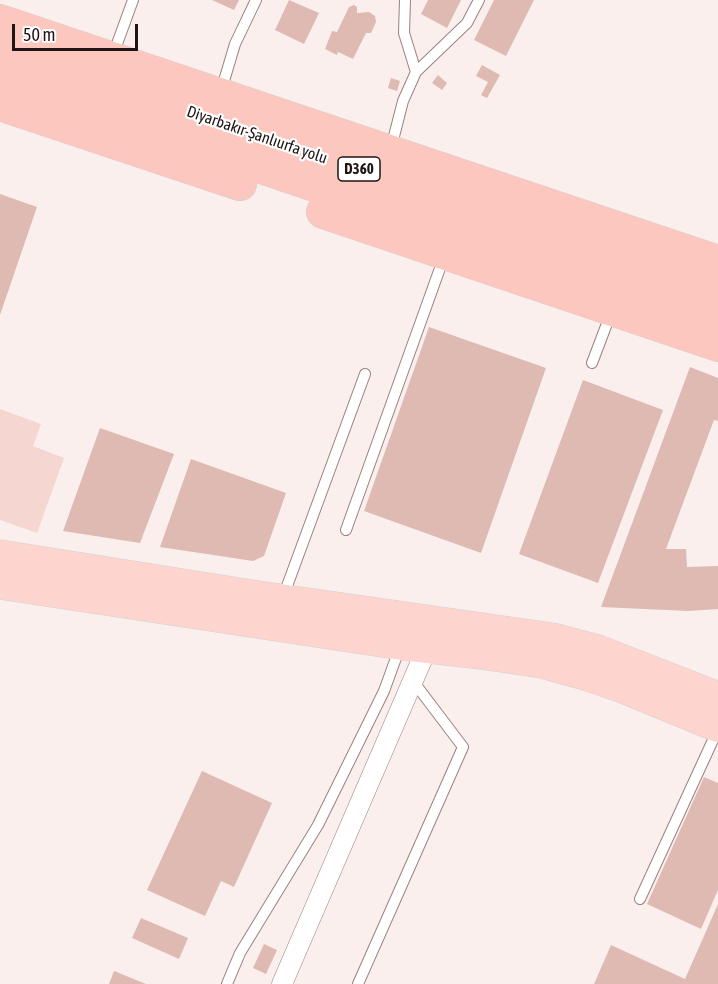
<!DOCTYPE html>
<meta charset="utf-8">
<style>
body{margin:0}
#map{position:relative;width:718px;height:984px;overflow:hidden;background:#fbefed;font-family:"Asap Condensed",sans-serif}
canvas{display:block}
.scale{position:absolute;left:12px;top:24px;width:126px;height:27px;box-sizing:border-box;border:3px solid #1f1513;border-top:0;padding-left:8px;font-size:18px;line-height:21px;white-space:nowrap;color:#1f1513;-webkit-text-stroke:4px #fff;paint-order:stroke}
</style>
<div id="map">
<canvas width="718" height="984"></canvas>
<div class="scale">50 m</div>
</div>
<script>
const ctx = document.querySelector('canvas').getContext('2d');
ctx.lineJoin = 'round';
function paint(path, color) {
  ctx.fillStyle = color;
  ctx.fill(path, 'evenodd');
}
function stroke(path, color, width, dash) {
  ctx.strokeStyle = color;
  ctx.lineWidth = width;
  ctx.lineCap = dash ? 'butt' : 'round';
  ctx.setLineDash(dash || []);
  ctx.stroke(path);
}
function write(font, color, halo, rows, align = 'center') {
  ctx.font = font + ' "Asap Condensed",sans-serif';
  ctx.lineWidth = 4.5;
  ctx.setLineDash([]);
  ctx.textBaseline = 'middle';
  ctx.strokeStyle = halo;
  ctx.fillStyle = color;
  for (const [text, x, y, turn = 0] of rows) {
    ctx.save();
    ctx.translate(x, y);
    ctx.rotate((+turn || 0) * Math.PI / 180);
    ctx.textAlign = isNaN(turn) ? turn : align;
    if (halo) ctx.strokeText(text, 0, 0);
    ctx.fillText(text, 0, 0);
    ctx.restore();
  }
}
const green = new Path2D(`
 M0 409 41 424 33 446 64 458 37 533 0 520Z`);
const building = new Path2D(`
 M212 0H239L234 10Z
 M289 0 319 13 304 44 275 30Z
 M428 0H461L447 28 421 14Z
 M494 0H534L506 56 474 40Z
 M354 5 357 7V13L369 12 375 16 376 22 371 33H366L353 59 338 52 337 55 325 49 332 31 337 32 349 7Z
 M482 65 500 75 487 98 481 95 488 82 476 76Z
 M438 75 447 83 442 90 432 83Z
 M391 78 400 81 397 91 388 88Z
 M0 194 37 207 0 315Z
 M429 327 546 368 481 553 364 511Z
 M690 367 718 378V421L714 420 666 549H686L687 567 718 566V609L688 611 601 607Z
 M583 380 663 410 598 583 519 554Z
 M100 428 174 454 140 543 63 531Z
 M191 459 286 493 264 556 253 561 160 547Z
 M202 771 272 803 234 887 221 881 205 916 147 890Z
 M704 777 718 783V890L701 929 647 904Z
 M718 904V984H594L611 945 685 979Z
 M141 918 188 938 179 959 132 938Z
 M264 944 277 950 266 974 253 968Z
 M114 971 146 984H109Z`);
const service = new Path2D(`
 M405 0 404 33 416 72
 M113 55 133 0
 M221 91 235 44 256 0
 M391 148 403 101 416 72 467 23 479 0
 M592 363 611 313
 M346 530 444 257
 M283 597 365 374
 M640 899 718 729
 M227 984 240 953 318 825 384 691 400 647
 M358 984 463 747 413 681`);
const minor = new Path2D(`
 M282 984 427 648`);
const primary = new Path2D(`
 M0 556 258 597 552 639 598 651 718 698
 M0 583 402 644 481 653 542 662 582 673 623 687 718 726`);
const trunk = new Path2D(`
 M0 21 718 262
 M0 48 718 290
 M0 79 718 321
 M0 104 240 184
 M323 212 718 345`);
const shields = [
 [359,169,42]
];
const shieldNames = [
 ["D360",359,169]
];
const streetNames = [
 ["Diyarbakır-Şanlıurfa yolu",257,135,19]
];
paint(green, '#f5d6d0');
paint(building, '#debab3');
stroke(service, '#9b817c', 12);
stroke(minor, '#9b817c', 21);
stroke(primary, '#d2d0d0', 33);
stroke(trunk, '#d2d0d0', 34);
stroke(service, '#fff', 10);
stroke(minor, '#fff', 20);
stroke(primary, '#fdd5ce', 32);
stroke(trunk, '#fcc7be', 33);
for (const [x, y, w] of shields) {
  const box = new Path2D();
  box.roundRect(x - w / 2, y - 12, w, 24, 4.5);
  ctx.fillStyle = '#fff';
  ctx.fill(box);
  stroke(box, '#1f1513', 1.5);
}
write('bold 15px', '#1f1513', null, shieldNames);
write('16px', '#1f1513', '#fff', streetNames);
</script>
